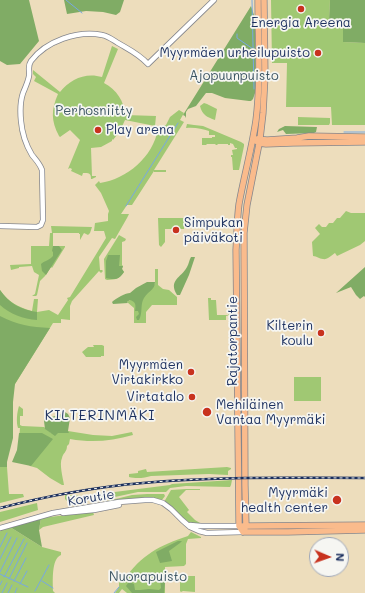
<!DOCTYPE html>
<meta charset="utf-8">
<style>
body{margin:0}
#map{position:relative;width:365px;height:593px;overflow:hidden;background:#edddbc;font-family:Mali,sans-serif}
canvas{display:block}
.north{position:absolute;left:309px;top:537px;width:40px;height:40px;box-sizing:border-box;background:#f6f6f2;border:1px solid #9ea6b7;border-radius:50%;rotate:92deg;font-size:11px;font-weight:700;line-height:16px;text-align:center;color:#1b2f5e}
.north::after{content:'';display:block;margin:auto;width:14px;height:18px;background:#c8321e;clip-path:polygon(50% 0,100% 100%,50% 72%,0 100%)}
</style>
<div id="map">
<canvas width="365" height="593"></canvas>
<div class="north">N</div>
</div>
<script>
const ctx = document.querySelector('canvas').getContext('2d');
ctx.lineJoin = 'round';
function paint(path, color) {
  ctx.fillStyle = color;
  ctx.fill(path, 'evenodd');
}
function stroke(path, color, width, dash) {
  ctx.strokeStyle = color;
  ctx.lineWidth = width;
  ctx.lineCap = dash ? 'butt' : 'round';
  ctx.setLineDash(dash || []);
  ctx.stroke(path);
}
function write(font, color, halo, rows, align = 'center') {
  ctx.font = font + ' Mali,sans-serif';
  ctx.lineWidth = 3.5;
  ctx.setLineDash([]);
  ctx.textBaseline = 'middle';
  ctx.strokeStyle = halo;
  ctx.fillStyle = color;
  for (const [text, x, y, turn = 0] of rows) {
    ctx.save();
    ctx.translate(x, y);
    ctx.rotate((+turn || 0) * Math.PI / 180);
    ctx.textAlign = isNaN(turn) ? turn : align;
    if (halo) ctx.strokeText(text, 0, 0);
    ctx.fillText(text, 0, 0);
    ctx.restore();
  }
}
const green = new Path2D(`
 M271 0H330L329 20H343V42L365 43V125H332L331 107H286L287 63H272Z
 M112 46 118 49 104 83C117 90 124 101 125 115L156 116 155 126 125 120 120 131 113 140 112 139V141L101 147 91 148 92 176H96V177L92 179H91C91 173 89 173 83 173L82 176 71 171 72 169 70 168 68 169 80 140 70 130 60 137 59 136C51 121 51 110 58 94L34 81 36 77 33 74V70L60 92C70 79 86 72 102 77Z
 M204 103 207 104 217 109 215 120C207 117 202 115 200 106Z
 M179 110 184 113 180 120 184 122 154 170H166V172H154V171L132 205H127L121 214H129L127 218 115 239 112 238 99 257 100 270H102L103 271 101 273 99 271 72 301 70 306V320L61 319V323H53L0 408V290C8 302 18 307 32 311L34 299H38L37 312 49 310 58 315 68 300 67 298 70 297 106 238 104 231H94L95 223 108 221V214L109 211 101 193 95 185 99 181 100 183C127 179 153 157 158 129L159 130 160 127 166 125 170 117Z
 M298 117 330 118V123L329 125H298Z
 M187 124 194 125 203 126 241 142 244 144V146L239 170H233L232 157H231V155H233L232 150 237 149V148H235L233 144 230 143V145H228V144H218L217 145H216L215 144H207L206 145H202V138H212V137H215V135H209V131C202 129 195 127 186 128Z
 M346 211 351 213H365V241L360 245 337 256 335 253C332 255 327 260 323 259 319 259 317 256 313 256L312 242 320 234 315 228 319 224 322 227H326L329 223H333L337 218H340Z
 M158 218H184V229H165V242L161 247 159 245Z
 M51 226 92 227 90 233 88 235 84 233 80 240V234H79V233H53V246H65V247L52 268 51 267 45 276 40 281 37 295 36 296H32L35 294 39 275 34 272 32 266 19 267V268L11 270 10 265 31 264V246H49L50 233H52Z
 M119 235 126 239 125 241 122 242V265L123 266 122 269 124 272C118 280 116 279 107 280L105 279 104 259Z
 M155 269H158V285L163 289 169 290 177 297V305H152L146 312V323H134V308L127 302 155 284Z
 M208 298H211V300H216L217 315H228L230 313V315L226 316V320H209Z
 M93 345H102L104 346V356H101V357H86L82 352 88 347H94Z
 M294 377H321V401H294Z
 M19 406 23 409V416H20V425L22 426 44 427 51 433 68 431 93 435 112 436 132 432 133 435C112 441 92 443 70 439L69 444 67 446C67 452 63 453 62 458 59 464 63 478 64 485H62L50 478 37 468 30 466 18 453 20 428H18C16 422 17 412 19 406Z
 M0 467H7L9 494H23L24 497 0 503Z
 M227 467 231 468V469L228 471V475L209 474 151 476C145 478 136 479 129 477V474L138 473V471L146 469 147 472Z
 M232 480 231 485 230 487 186 486 170 488 166 492H138L101 500 84 499 67 501 65 499V495H68L83 496 170 485 172 484Z
 M186 489H200V490H186L179 497 189 510 187 512 195 520 200 523V525C183 525 178 509 164 502L171 490Z
 M147 494H164L165 496 162 500 155 498H140L95 504 132 495Z
 M37 503 38 510 0 522V512Z
 M93 512 94 515 43 527 39 530 41 518Z
 M10 527 42 547 61 552V555C51 559 53 582 53 591L55 593H0V530Z
 M191 532 201 537V538L188 539 186 544V564L184 566 165 567V593H127L122 589 119 593H115L119 587V583L121 580H124C141 555 160 545 188 536Z
 M187 576H195V592L183 591 181 592 180 591V582L183 581Z`);
const forest = new Path2D(`
 M0 0H29L39 41 20 64 7 65 0 61Z
 M64 0H124L120 12 116 15 103 12 86 11 67 14Z
 M330 0H365V43L343 42V20H329Z
 M251 6 255 18 256 90 253 99 251 101H249L225 98 212 93H206L196 106 188 109 186 112V118L185 116 183 115Z
 M285 126 317 127 316 132 314 133 286 134 283 130 277 132 279 129Z
 M53 246H59L62 250 46 275 42 271 41 264C44 261 50 260 53 256V252L52 251Z
 M108 255H120L119 266H123L122 269 124 272C119 280 115 280 106 278V261Z
 M191 257H195L189 275 180 295H177C168 280 181 278 187 267 189 264 189 260 191 257Z
 M365 267V297L364 296 360 299 356 295 351 287 336 293Z
 M147 282H155C155 290 148 291 144 298 140 304 143 313 139 320H137L136 317 139 314 138 311H135C136 305 136 302 130 300L127 302 128 303 113 304 112 302C116 298 126 293 130 293L136 288Z
 M0 290C9 303 21 310 37 312V320C23 319 10 314 0 305Z
 M0 316C17 325 31 327 50 328L15 384 13 402V438L7 462V467H0Z
 M65 412 68 414 70 418 68 431 69 433H58L55 436 45 429 44 421V419L59 415Z
 M19 433H42L53 439 31 466 12 462 17 450Z
 M41 518 39 530 42 547 10 527Z
 M178 541H182L180 543 169 551 172 561 160 563 156 552Z
 M163 578 165 582 164 593H132L126 586 128 583 130 582 134 584 135 590H140L149 589 159 590 161 588 160 579Z`);
const stream = new Path2D(`
 M66 0 82 13
 M252 0 254 89
 M237 34V38L253 49
 M344 132H365
 M126 206 178 123
 M0 547 7 533
 M0 559 11 537
 M0 572 17 538
 M0 574 28 587
 M4 577 24 539
 M9 579 27 543
 M14 581 26 558
 M42 581 53 588
 M20 584 27 571
 M0 585 2 581
 M35 591 49 565
 M2 593 7 583
 M8 593 12 585
 M15 593 17 588
 M114 593 119 587`);
const minor = new Path2D(`
 M0 226 37 227 41 225 43 220 42 170C40 164 36 160 32 155 26 145 22 133 21 121 20 111 20 102 23 93 25 88 28 82 29 76 30 70 27 67 31 61 46 41 78 30 102 35 108 36 113 40 118 43 130 50 139 54 148 64L214 0
 M63 513 94 510 119 505
 M190 525 201 526H239
 M0 528 53 513 119 502 145 500H153L163 503 171 509 182 520 190 527 199 531 207 533 243 532`);
const major = new Path2D(`
 M257 139 267 140 297 138 309 136 365 137
 M256 141 259 143 266 144 293 143 365 142
 M243 526 365 525
 M243 532 239 526 236 250C237 235 237 219 239 204 244 176 252 148 256 120 261 80 258 40 258 0
 M243 532 246 526 245 485 244 233 247 205 260 139 263 113 265 76 264 0
 M243 532H288L365 530`);
const rail = new Path2D(`
 M0 508C47 496 95 487 143 483 217 476 291 478 365 478`);
const markers = [
 [301,9,4,"#c8321e"],
 [318,53,4,"#c8321e"],
 [98,130,4,"#c8321e"],
 [176,230,4,"#c8321e"],
 [321,333,4,"#c8321e"],
 [191,372,4,"#c8321e"],
 [192,397,4,"#c8321e"],
 [207,412,5,"#c8321e"],
 [337,500,5,"#c8321e"]
];
const poiNames = [
 ["Energia Areena",301,23,"center"],
 ["Myyrmäen urheilupuisto",310,53],
 ["Play arena",106,130,"left"],
 ["Simpukan",184,223,"left"],
 ["päiväkoti",184,238,"left"],
 ["Kilterin",313,326],
 ["koulu",313,341],
 ["Myyrmäen",183,365],
 ["Virtakirkko",183,380],
 ["Virtatalo",184,397],
 ["Mehiläinen",216,405,"left"],
 ["Vantaa Myyrmäki",216,420,"left"],
 ["Myyrmäki",328,493],
 ["health center",328,508]
];
const parkNames = [
 ["Ajopuunpuisto",234,76],
 ["Perhosniitty",94,111],
 ["Nuorapuisto",148,577]
];
const streetNames = [
 ["Rajatorpantie",233,341,-90],
 ["Korutie",91,498,-9]
];
const neighbourhoodNames = [
 ["KILTERINMÄKI",100,416]
];
paint(green, '#a0c873');
paint(forest, '#80ac65');
stroke(stream, '#78a8e2', 1);
stroke(minor, '#84868d', 6);
stroke(major, '#84868d', 7);
stroke(minor, '#fff', 4.5);
stroke(major, '#fabb8c', 5.5);
stroke(rail, '#1b2f5e', 2.5);
stroke(rail, '#f6f6f2', 1, [3]);
for (const [x, y, r, color] of markers) {
  const dot = new Path2D();
  dot.arc(x, y, r, 0, 2 * Math.PI);
  ctx.fillStyle = color;
  ctx.fill(dot);
  stroke(dot, '#f6f6f2', 1.5);
}
write('13px', '#1b2f5e', '#f6f6f2', poiNames, 'right');
write('13px', '#3c5563', '#f6f6f2', parkNames);
write('13px', '#1b2f5e', '#f6f6f2', streetNames);
ctx.letterSpacing = '1px';
write('14px', '#1b2f5e', '#f6f6f2', neighbourhoodNames);
ctx.letterSpacing = '0px';
</script>
